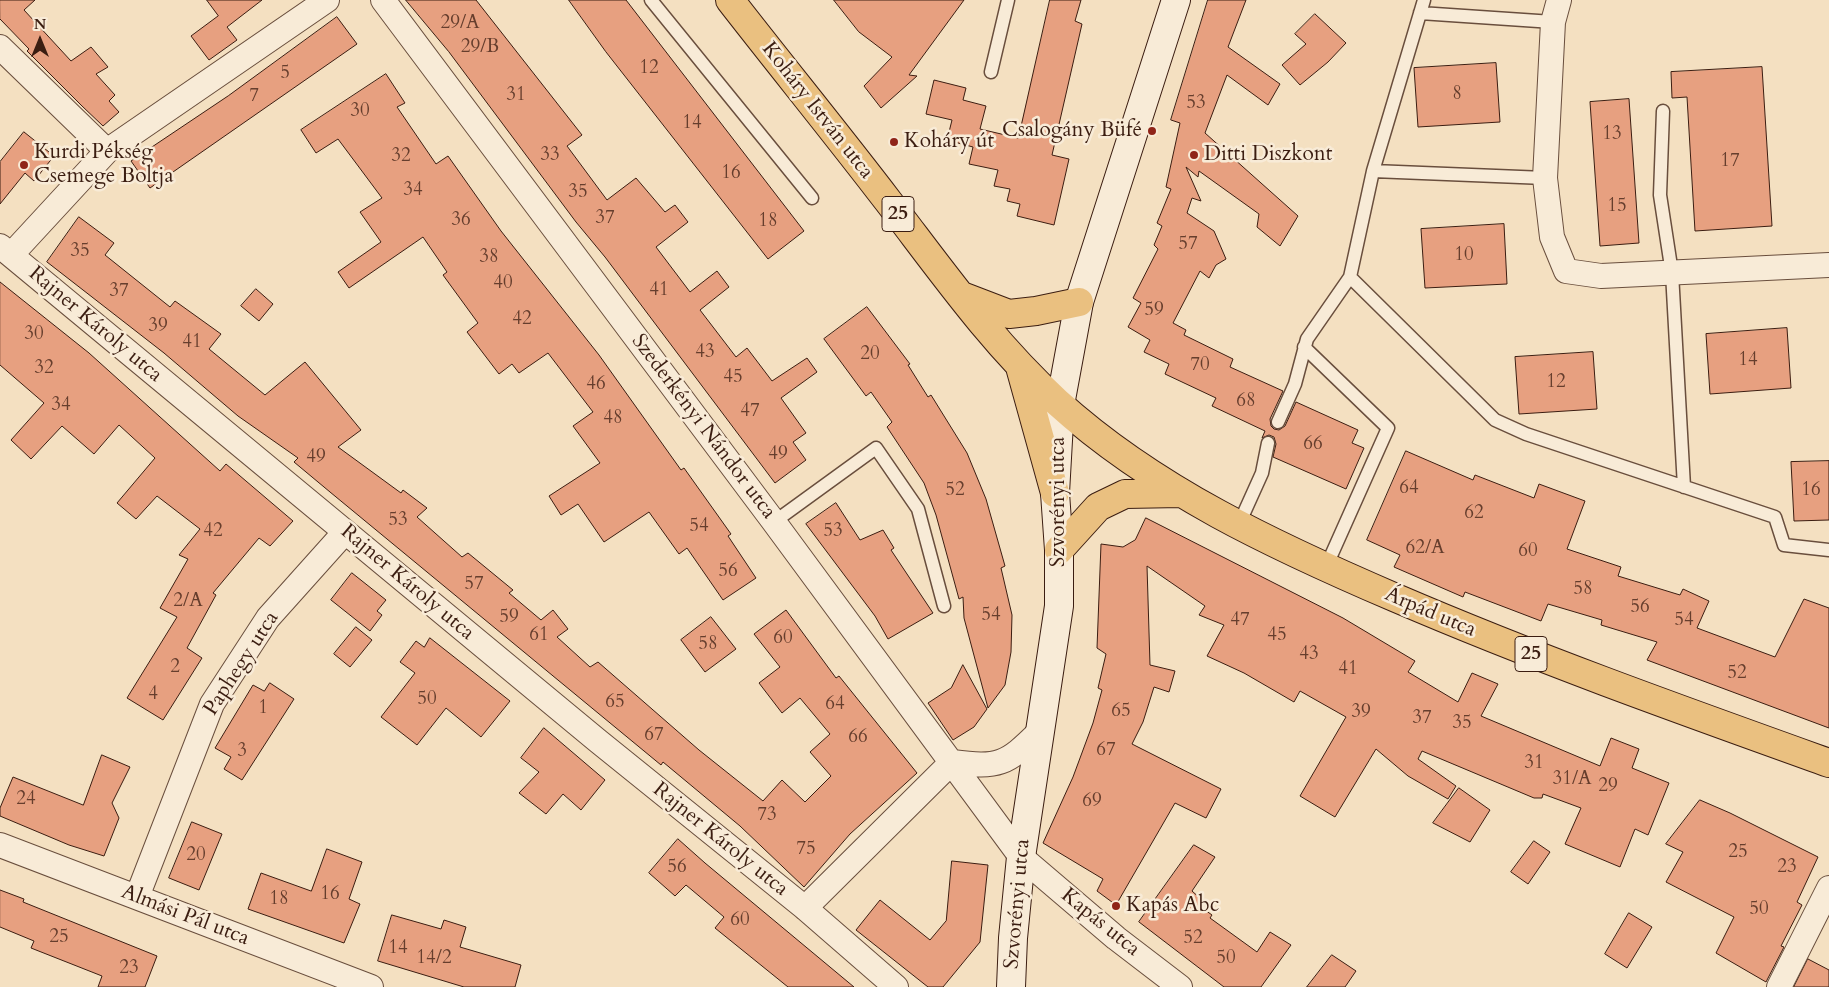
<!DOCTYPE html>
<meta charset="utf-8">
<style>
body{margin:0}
#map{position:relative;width:1829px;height:987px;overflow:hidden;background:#f4e0c1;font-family:Cardo,serif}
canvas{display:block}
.north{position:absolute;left:15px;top:15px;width:50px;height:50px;-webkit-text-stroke:4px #f8ebd7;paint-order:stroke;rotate:0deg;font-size:14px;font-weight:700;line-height:20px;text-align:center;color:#3b1d11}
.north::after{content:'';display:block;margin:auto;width:18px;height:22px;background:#3b1d11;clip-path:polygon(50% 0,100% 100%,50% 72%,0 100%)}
</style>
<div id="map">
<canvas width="1829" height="987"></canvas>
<div class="north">N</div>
</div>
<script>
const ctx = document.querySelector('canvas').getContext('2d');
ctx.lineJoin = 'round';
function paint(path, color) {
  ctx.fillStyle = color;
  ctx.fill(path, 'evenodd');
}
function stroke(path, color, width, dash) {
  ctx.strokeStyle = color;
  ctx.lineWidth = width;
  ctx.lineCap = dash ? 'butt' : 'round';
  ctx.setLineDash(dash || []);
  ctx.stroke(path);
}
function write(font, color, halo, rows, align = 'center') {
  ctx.font = font + ' Cardo,serif';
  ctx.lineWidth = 5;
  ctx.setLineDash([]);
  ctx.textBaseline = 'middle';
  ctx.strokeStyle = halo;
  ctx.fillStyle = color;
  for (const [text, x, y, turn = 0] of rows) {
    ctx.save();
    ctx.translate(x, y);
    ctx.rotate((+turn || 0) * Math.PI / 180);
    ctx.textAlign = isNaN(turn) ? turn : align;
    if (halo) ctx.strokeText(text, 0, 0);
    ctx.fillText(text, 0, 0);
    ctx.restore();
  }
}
const building = new Path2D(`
 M0 0H35L24 10 71 61 91 47 108 67 96 74 115 95 109 101 119 112 103 126 82 106 27 51 29 49 0 19Z
 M207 0H262L227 27 237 40 209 60 191 36 218 16Z
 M406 0H476L582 135 567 146 607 200 636 178 665 212 675 205 688 222 656 247 690 292 717 271 729 287 700 310 736 357 747 348 772 381 807 358 817 372 781 398 806 433 793 442 806 460 775 483 605 257 576 222 449 52Z
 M569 0H626L804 231 768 259 606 52Z
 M834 0H964L909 75 917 76 881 108 864 86 892 57 859 32Z
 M1050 0H1081L1075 21 1082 24 1052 155 1069 159 1054 225 1017 216 1020 204 1007 201 1010 189 994 186 998 170 969 164 973 147 947 140 952 120 926 114 934 80 966 88 963 100 986 106 980 129 1018 138Z
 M1208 0H1246L1228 47 1280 84 1268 105 1227 75 1205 133 1298 216 1280 246 1257 227 1259 214 1199 171 1198 177 1186 167 1201 201 1192 198 1187 213 1214 231 1226 259 1216 265 1209 278 1200 271 1173 323 1186 330 1184 335 1233 359 1230 367 1283 391 1270 419 1271 426 1274 429 1279 430 1285 426 1296 402 1358 430 1352 443 1364 448 1346 489 1273 457 1276 444 1274 437 1269 435 1262 438 1265 431 1212 406 1216 398 1165 374 1169 364 1144 352 1150 340 1128 327 1141 303 1133 298 1158 249 1154 245 1162 226 1157 223 1171 189 1166 187 1180 123 1171 120Z
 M1315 14 1346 43 1328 62 1300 85 1282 65 1306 44 1295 34Z
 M337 17 357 44 150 188 131 161 228 96Z
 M1496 63 1500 122 1418 127 1414 68Z
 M1762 67 1772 226 1695 231 1687 97 1672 98 1671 72Z
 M386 74 405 103 397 107 436 164 448 156 501 231 599 355 681 470 684 468 731 534 728 536 756 578 723 600 687 548 679 554 649 512 604 542 578 504 561 515 549 496 600 463 573 426 593 412 548 353 519 373 512 364 499 374 467 332 478 323 443 275 447 272 423 237 349 288 338 272 381 242 360 212 382 198 338 139 316 153 301 130Z
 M1629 99 1639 243 1600 246 1590 102Z
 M24 132 54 156 34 181 25 173 0 204V162Z
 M79 217 114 243 105 255 170 307 175 301 221 334 209 349 265 395 305 362 361 430 338 447 401 493 403 490 427 508 417 517 462 557 468 553 513 590 509 593 541 620 553 610 568 629 557 637 590 667 598 662 699 750 763 801 782 780 805 802 831 776 810 752 830 734 800 698 782 713 759 683 780 667 754 634 786 610 836 678 839 676 917 773 850 834 804 887 740 826 663 762 661 765 330 492 294 462 298 458 238 416 164 353 47 262Z
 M1504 224 1507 284 1425 288 1421 229Z
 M0 282 89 353 220 471 226 464 293 521 270 546 259 538 213 593 216 595 187 648 202 658 163 720 127 698 177 617 160 608 188 559 179 555 200 529 157 496 136 519 117 503 155 458 119 425 94 454 62 426 31 459 11 440 44 403 0 365Z
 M256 289 273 304 259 321 241 306Z
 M867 307 910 364 908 365 928 397 931 395 967 453 986 499 1005 566 1001 568 1012 615 1011 652 1005 685 988 708 964 618 963 597 959 599 936 515 924 483 887 427 892 422 871 392 866 396 824 339Z
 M1787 328 1791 388 1710 394 1706 334Z
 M1593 352 1597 409 1519 414 1515 357Z
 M1406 451 1473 480 1475 475 1534 498 1539 484 1585 501 1567 549 1621 567 1618 576 1680 595 1683 589 1709 601 1697 628 1775 657 1804 599 1829 608V728L1647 660 1657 642 1601 625 1602 620 1548 604 1541 621 1465 592 1463 597 1394 567 1400 555 1367 540Z
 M1829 461V520L1794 521 1791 462Z
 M836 503 860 540 883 530 894 548 891 550 933 613 888 639 875 616 806 524Z
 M1146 518 1343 618 1415 661 1408 672 1458 702 1472 673 1498 684 1481 716 1600 766 1611 738 1639 749 1632 768 1669 783 1648 835 1635 829 1620 867 1565 844 1581 808 1543 794 1542 798H1534L1422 751 1418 759 1456 786 1448 799 1408 776 1376 749 1335 817 1300 796 1346 717 1300 691 1294 702 1244 673 1207 656 1224 625 1199 615 1205 606 1147 566 1150 665 1175 671 1169 692 1154 687 1143 722 1132 744 1221 789 1206 818 1175 803 1116 905 1097 891 1103 879 1043 843 1073 777 1093 723 1102 690 1098 688 1106 654 1097 648 1101 544 1123 547 1135 540Z
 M352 573 386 600 377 611 382 615 370 631 331 600Z
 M711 617 736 649 705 672 681 640Z
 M356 627 372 640 350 667 334 654Z
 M430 638 510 701 481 737 446 708 417 745 381 717 415 673 400 662 416 641 424 647Z
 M963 665 987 709 974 727 953 740 928 703 951 688Z
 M270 683 294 699 242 780 224 769 231 757 215 748 253 685 264 691Z
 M544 728 605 780 581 810 563 794 546 814 519 793 539 772 521 758Z
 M102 755 130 767 112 803 119 818 104 856 69 845 0 816V808L13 777 83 805Z
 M1459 788 1490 810 1470 842 1433 823Z
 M1700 800 1730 813 1818 857 1797 902 1802 905 1781 946 1784 947 1766 982 1716 953 1734 917 1666 882 1683 852 1666 844Z
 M192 822 222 834 199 890 169 878Z
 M678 839 705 863 854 987H788L715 928 724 917 686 885 675 896 649 873Z
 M1534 841 1550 852 1528 884 1511 872Z
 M1194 845 1215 857 1192 891 1202 900 1198 905 1212 915 1210 918 1257 952 1270 932 1291 945 1261 987H1224L1139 922Z
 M327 849 362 862 349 899 360 904 344 943 248 909 261 873 311 891Z
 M952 861 988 865 980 942 943 987H928L856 930 880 900 930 940 946 921Z
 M0 890 24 899 23 902 157 956 145 987H98L102 976 31 948 34 941 0 927Z
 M1629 913 1652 927 1627 968 1605 954Z
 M392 915 441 929 444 920 466 927 460 947 521 965 515 987H464L378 961Z
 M1332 955 1356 971 1345 987H1307Z
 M1808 959 1829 970V987H1794Z`);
const lane = new Path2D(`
 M651 0 812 198
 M1424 0 1373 171 1350 277 1495 420 1526 434 1775 517 1784 545 1829 550
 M1420 13 1553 22
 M991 72 1008 0
 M1663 111 1660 195 1672 273 1684 487
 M1373 171 1545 178
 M1304 347 1388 428 1326 567
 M1278 422 1295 384 1307 339 1350 277
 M774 522 876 448 918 509 944 606
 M1239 524 1262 473 1268 443`);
const street = new Path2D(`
 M383 0 774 522 1021 857 1116 938 1180 987
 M1559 0 1553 22 1545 178 1552 237 1566 271 1601 276 1829 265
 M0 47 107 151
 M0 246 598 741 805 908 896 987
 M11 255 107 151 327 0
 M952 762C999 768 1006 765 1040 731
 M0 845 371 987
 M137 897 212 704 268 618 345 532
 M805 908 952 762
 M1779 987 1829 888`);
const secondary = new Path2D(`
 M1011 987 1013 938 1021 857 1059 606V550L1055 493 1060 405 1079 302 1176 0`);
const primary = new Path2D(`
 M730 0C782 67 836 133 888 201 941 270 992 343 1057 402 1154 490 1277 547 1396 598 1538 659 1684 711 1829 763
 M962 296 1009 314 1036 311 1079 302
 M1020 367 1055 493
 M1059 550 1098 507 1125 494 1181 493`);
const markers = [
 [1152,131,5,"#8f2418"],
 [894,142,5,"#8f2418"],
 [1194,155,5,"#8f2418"],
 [24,165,5,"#8f2418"],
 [1116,906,5,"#8f2418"]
];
const numberNames = [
 ["29/A",460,24],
 ["29/B",480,48],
 ["12",649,69],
 ["5",285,74],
 ["8",1457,95],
 ["31",516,96],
 ["7",254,97],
 ["53",1196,104],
 ["30",360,112],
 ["14",692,124],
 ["13",1612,135],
 ["33",550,156],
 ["32",401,157],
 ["17",1730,162],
 ["16",731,174],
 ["34",413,191],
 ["35",578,193],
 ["15",1617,207],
 ["37",605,219],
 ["36",461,221],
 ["18",768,222],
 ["57",1188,245],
 ["35",80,252],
 ["10",1464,256],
 ["38",489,258],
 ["40",503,284],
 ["41",659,291],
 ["37",119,292],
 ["59",1154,311],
 ["42",522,320],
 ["39",158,327],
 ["30",34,335],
 ["41",192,343],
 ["43",705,353],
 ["20",870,355],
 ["14",1748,361],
 ["70",1200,366],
 ["32",44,369],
 ["45",733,378],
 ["12",1556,383],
 ["46",596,385],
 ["68",1246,402],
 ["34",61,406],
 ["47",750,412],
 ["48",613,419],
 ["66",1313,445],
 ["49",778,455],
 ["49",316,458],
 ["64",1409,489],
 ["52",955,491],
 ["16",1811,491],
 ["62",1474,514],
 ["53",398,521],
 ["54",699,527],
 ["42",213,532],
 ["53",833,532],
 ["62/A",1425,549],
 ["60",1528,552],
 ["56",728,572],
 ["57",474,585],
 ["58",1583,590],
 ["2/A",188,602],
 ["56",1640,608],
 ["54",991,616],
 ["59",509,618],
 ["47",1240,621],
 ["54",1684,621],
 ["61",539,636],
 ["45",1277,636],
 ["60",783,639],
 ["58",708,645],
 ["43",1309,655],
 ["2",175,668],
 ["41",1348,670],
 ["52",1737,674],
 ["4",153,695],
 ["50",427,700],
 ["65",615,703],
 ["64",835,705],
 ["1",263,709],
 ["65",1121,712],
 ["39",1361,713],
 ["37",1422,719],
 ["35",1462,724],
 ["67",654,736],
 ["66",858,738],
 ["67",1106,751],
 ["3",242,752],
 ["31",1534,764],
 ["31/A",1572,780],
 ["29",1608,787],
 ["24",26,800],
 ["69",1092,802],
 ["73",767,816],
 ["75",806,850],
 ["25",1738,853],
 ["20",196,856],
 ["56",677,868],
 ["23",1787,868],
 ["16",330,895],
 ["18",279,900],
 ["50",1759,910],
 ["60",740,921],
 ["25",59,938],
 ["52",1193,939],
 ["14",398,949],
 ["14/2",434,959],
 ["50",1226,959],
 ["23",129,969]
];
const shields = [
 [898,214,32],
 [1531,654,32]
];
const shieldNames = [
 ["25",898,214],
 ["25",1531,654]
];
const streetNames = [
 ["Koháry István utca",817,111,52],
 ["Rajner Károly utca",95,325,40],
 ["Szederkényi Nándor utca",703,427,53],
 ["Szvorényi utca",1059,502,-90],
 ["Rajner Károly utca",407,583,40],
 ["Árpád utca",1430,613,23],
 ["Paphegy utca",242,664,-57],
 ["Rajner Károly utca",720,840,39],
 ["Szvorényi utca",1018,904,-85],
 ["Almási Pál utca",185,916,21],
 ["Kapás utca",1100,923,39]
];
const poiNames = [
 ["Csalogány Büfé",1142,131,"right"],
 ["Koháry út",904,142],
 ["Kurdi Pékség",34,153],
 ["Csemege Boltja",34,177],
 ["Ditti Diszkont",1204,155],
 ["Kapás Abc",1126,906]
];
paint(building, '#e7a080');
stroke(building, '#3b1d11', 1);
stroke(lane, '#694e3d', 15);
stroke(street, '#694e3d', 26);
stroke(secondary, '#3b1d11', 30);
stroke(primary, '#3b1d11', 30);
stroke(lane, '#f8ebd7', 12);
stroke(street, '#f8ebd7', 24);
stroke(secondary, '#f8ebd7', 28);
stroke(primary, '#eac080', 28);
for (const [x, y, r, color] of markers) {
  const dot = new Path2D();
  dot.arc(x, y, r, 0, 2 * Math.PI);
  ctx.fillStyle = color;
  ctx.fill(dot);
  stroke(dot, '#f8ebd7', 2);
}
write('19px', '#663e2d', null, numberNames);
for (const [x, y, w] of shields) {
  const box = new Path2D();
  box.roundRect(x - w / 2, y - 17.5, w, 35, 4);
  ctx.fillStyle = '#f8ebd7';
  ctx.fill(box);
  stroke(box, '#3b1d11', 1);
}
write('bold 20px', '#3b1d11', null, shieldNames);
write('21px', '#3b1d11', '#f8ebd7', streetNames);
write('21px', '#3b1d11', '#f8ebd7', poiNames, 'left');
</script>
